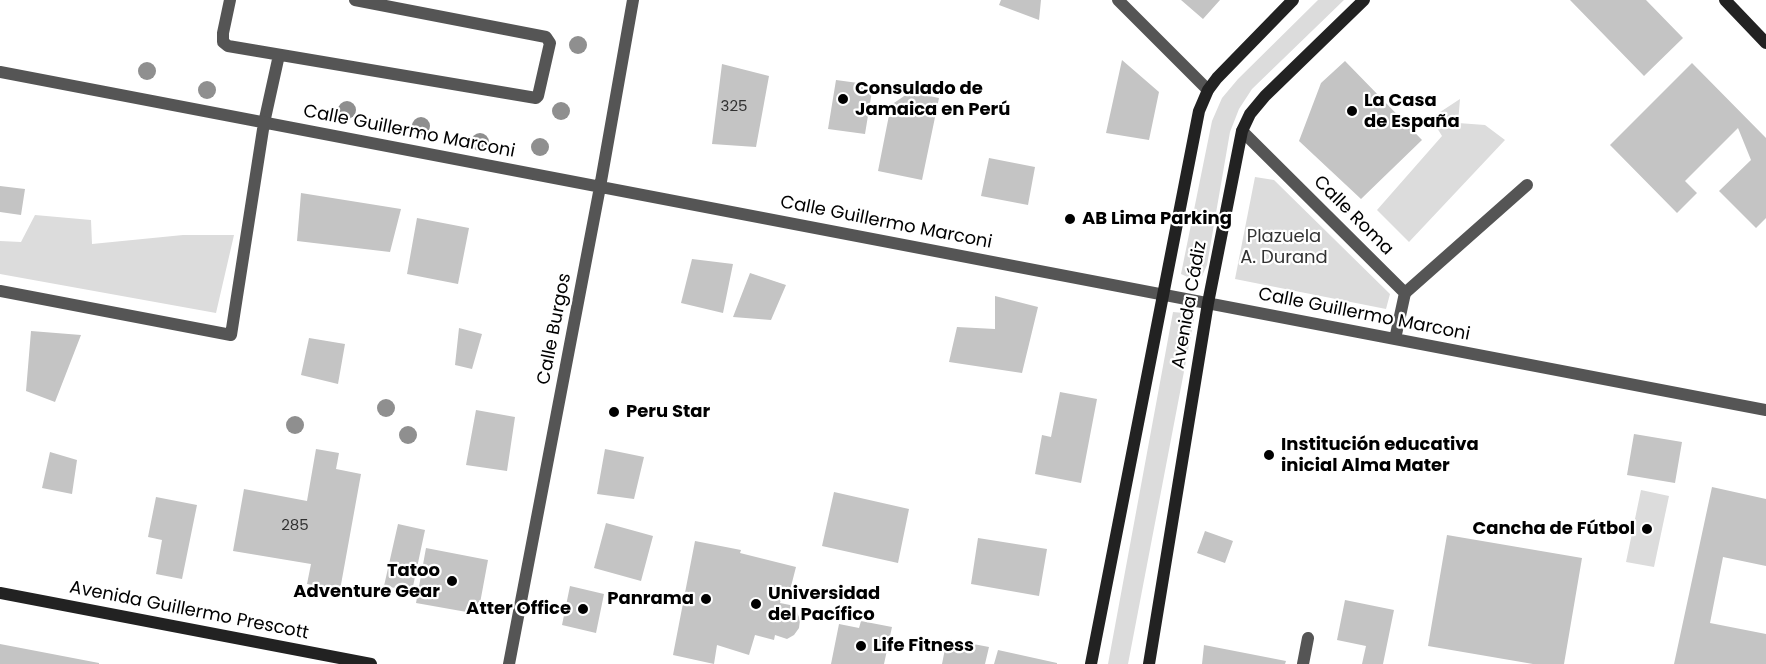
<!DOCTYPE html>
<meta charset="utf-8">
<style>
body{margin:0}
canvas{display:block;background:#fff}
</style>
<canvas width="1766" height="664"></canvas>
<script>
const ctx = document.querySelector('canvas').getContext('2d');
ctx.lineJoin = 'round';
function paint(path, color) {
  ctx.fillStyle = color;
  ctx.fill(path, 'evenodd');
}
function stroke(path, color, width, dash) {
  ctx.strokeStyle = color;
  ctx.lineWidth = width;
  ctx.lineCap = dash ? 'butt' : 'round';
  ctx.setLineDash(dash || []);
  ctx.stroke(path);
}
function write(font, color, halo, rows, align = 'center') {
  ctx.font = font + ' Poppins,sans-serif';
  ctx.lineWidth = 4.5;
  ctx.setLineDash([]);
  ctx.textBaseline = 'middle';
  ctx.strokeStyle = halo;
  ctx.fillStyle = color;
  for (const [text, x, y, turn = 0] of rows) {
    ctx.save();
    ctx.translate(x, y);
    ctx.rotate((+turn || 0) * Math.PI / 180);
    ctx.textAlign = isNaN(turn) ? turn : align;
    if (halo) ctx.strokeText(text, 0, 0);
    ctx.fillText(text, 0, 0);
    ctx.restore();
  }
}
const green = new Path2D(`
 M1318 0H1344L1252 89 1239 109 1230 132 1207 265 1202 276 1192 279 1181 274 1212 121 1222 98 1238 79Z
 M1460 99 1458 123 1485 125 1505 140 1409 242 1377 210 1442 136 1431 118Z
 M1255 177 1274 180 1390 294 1386 309 1235 279Z
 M35 215 91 220 92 244 183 235H234L216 313 0 274V241L21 242Z
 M1173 312 1195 314 1128 664H1108Z
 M1641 490 1669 496 1654 567 1626 562Z`);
const building = new Path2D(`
 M1001 0H1041L1039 20 999 5Z
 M1181 0H1220L1203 19Z
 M1570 0H1646L1683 38 1644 76Z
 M1122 60 1159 92 1149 140 1106 133Z
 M1345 61 1422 140 1361 199 1299 141 1321 83Z
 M1692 63 1766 138V218L1756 228 1719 191 1751 160 1738 128 1685 181 1697 193 1677 213 1610 145Z
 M722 64 769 76 756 147 712 144Z
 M836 80 873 85 865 134 828 129Z
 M910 92 939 98 922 180 878 171 891 105Z
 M989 158 1035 167 1028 205 981 196Z
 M0 186 25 189 21 215 0 212Z
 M301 193 401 209 390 252 297 241Z
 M417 218 469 228 458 284 407 274Z
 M692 259 733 264 723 313 681 303Z
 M750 273 786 285 771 320 733 317Z
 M995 296 1038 307 1022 373 949 362 957 327 995 329Z
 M459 328 482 334 472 369 455 365Z
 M31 331 81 335 55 402 26 391Z
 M309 338 345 344 338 384 301 375Z
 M1060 392 1097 399 1081 483 1035 474 1042 435 1051 437Z
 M476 410 515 417 507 471 466 465Z
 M1634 434 1682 442 1675 483 1627 475Z
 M316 449 339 453 336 469 361 474 340 590 307 584 311 564 233 551 244 489 307 501Z
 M605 449 644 457 634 499 597 494Z
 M50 452 77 460 72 494 42 488Z
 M1712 487 1766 499V566L1723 557 1710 623 1766 634V664H1674Z
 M834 492 909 509 898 563 822 546Z
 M156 497 197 505 182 579 156 574 162 540 148 537Z
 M606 523 653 536 641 581 594 568Z
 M398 524 425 530 412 591 384 586Z
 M1205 531 1233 541 1225 563 1197 553Z
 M1447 535 1582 558 1564 664H1533L1428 646Z
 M978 538 1047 549 1039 596 971 584Z
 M695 541 741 550 740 553 796 567 788 598 782 596 780 603 790 605 797 612 800 620 799 628 794 635 787 639 775 635 774 640 755 635 749 655 717 645 714 664 673 655Z
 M426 548 488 560 478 614 416 603Z
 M570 586 604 594 596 633 562 625Z
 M1345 600 1394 610 1383 664H1362L1366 646 1337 640Z
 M861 621 892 627 884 664H831L839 624 859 628Z
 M947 639 989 647 985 664H942Z
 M0 644 99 663V664H0Z
 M1204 645 1286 661 1285 664H1202Z
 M998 650 1057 663V664H994Z`);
const lane = new Path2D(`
 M230 0 223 33V42L228 46 536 98 538 96 550 43 546 37 355 0
 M264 123 279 55
 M1405 293 1527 185
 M1303 664 1308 638`);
const street = new Path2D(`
 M1118 0 1208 90
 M0 72 1766 410
 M1242 131 1405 293 1395 339
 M0 291 231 335 264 123
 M509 664 600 187 633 0`);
const secondary = new Path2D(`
 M1725 0 1766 43
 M0 593 371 664
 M1091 664 1199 111 1208 90 1217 78 1293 0
 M1149 664 1208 303 1242 131 1250 114 1265 96 1364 0`);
const trees = [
 [578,45],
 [147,71],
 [207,90],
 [347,110],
 [561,111],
 [421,126],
 [480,142],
 [540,147],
 [386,408],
 [295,425],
 [408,435]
];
const markers = [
 [843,99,6,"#000"],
 [1352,111,6,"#000"],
 [1070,219,6,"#000"],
 [614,412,6,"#000"],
 [1269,455,6,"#000"],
 [1647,529,6,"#000"],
 [452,581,6,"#000"],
 [706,599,6,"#000"],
 [756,604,6,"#000"],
 [583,609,6,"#000"],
 [861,646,6,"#000"]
];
const numberNames = [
 ["325",734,107],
 ["285",295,526]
];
const poiNames = [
 ["Consulado de",855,89],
 ["Jamaica en Perú",855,110],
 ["La Casa",1364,101],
 ["de España",1364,122],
 ["AB Lima Parking",1082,219],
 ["Peru Star",626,412],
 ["Institución educativa",1281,445],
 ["inicial Alma Mater",1281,466],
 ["Cancha de Fútbol",1635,529,"right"],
 ["Tatoo",440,571,"right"],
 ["Adventure Gear",440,592,"right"],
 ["Universidad",768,594],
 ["del Pacífico",768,615],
 ["Panrama",694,599,"right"],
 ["Atter Office",571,609,"right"],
 ["Life Fitness",873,646]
];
const streetNames = [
 ["Calle Guillermo Marconi",409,132,11],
 ["Calle Roma",1353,216,45],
 ["Calle Guillermo Marconi",886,223,11],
 ["Avenida Cádiz",1190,305,-80],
 ["Calle Guillermo Marconi",1364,315,11],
 ["Calle Burgos",555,329,-79],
 ["Avenida Guillermo Prescott",189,611,11]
];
const parkNames = [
 ["Plazuela",1284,237],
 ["A. Durand",1284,258]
];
paint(green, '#dcdcdc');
paint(building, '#c4c4c4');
stroke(lane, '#555', 12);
stroke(street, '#555', 12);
stroke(secondary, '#222', 12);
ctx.fillStyle = '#8f8f8f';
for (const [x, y] of trees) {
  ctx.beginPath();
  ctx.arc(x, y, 9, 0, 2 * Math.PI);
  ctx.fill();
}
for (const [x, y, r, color] of markers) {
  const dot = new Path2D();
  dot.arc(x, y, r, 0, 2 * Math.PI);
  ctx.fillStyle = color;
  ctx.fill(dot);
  stroke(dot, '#fff', 2);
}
write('15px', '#313131', null, numberNames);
write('bold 18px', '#000', '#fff', poiNames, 'left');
write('18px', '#000', '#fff', streetNames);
write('18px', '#333', '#fff', parkNames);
</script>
